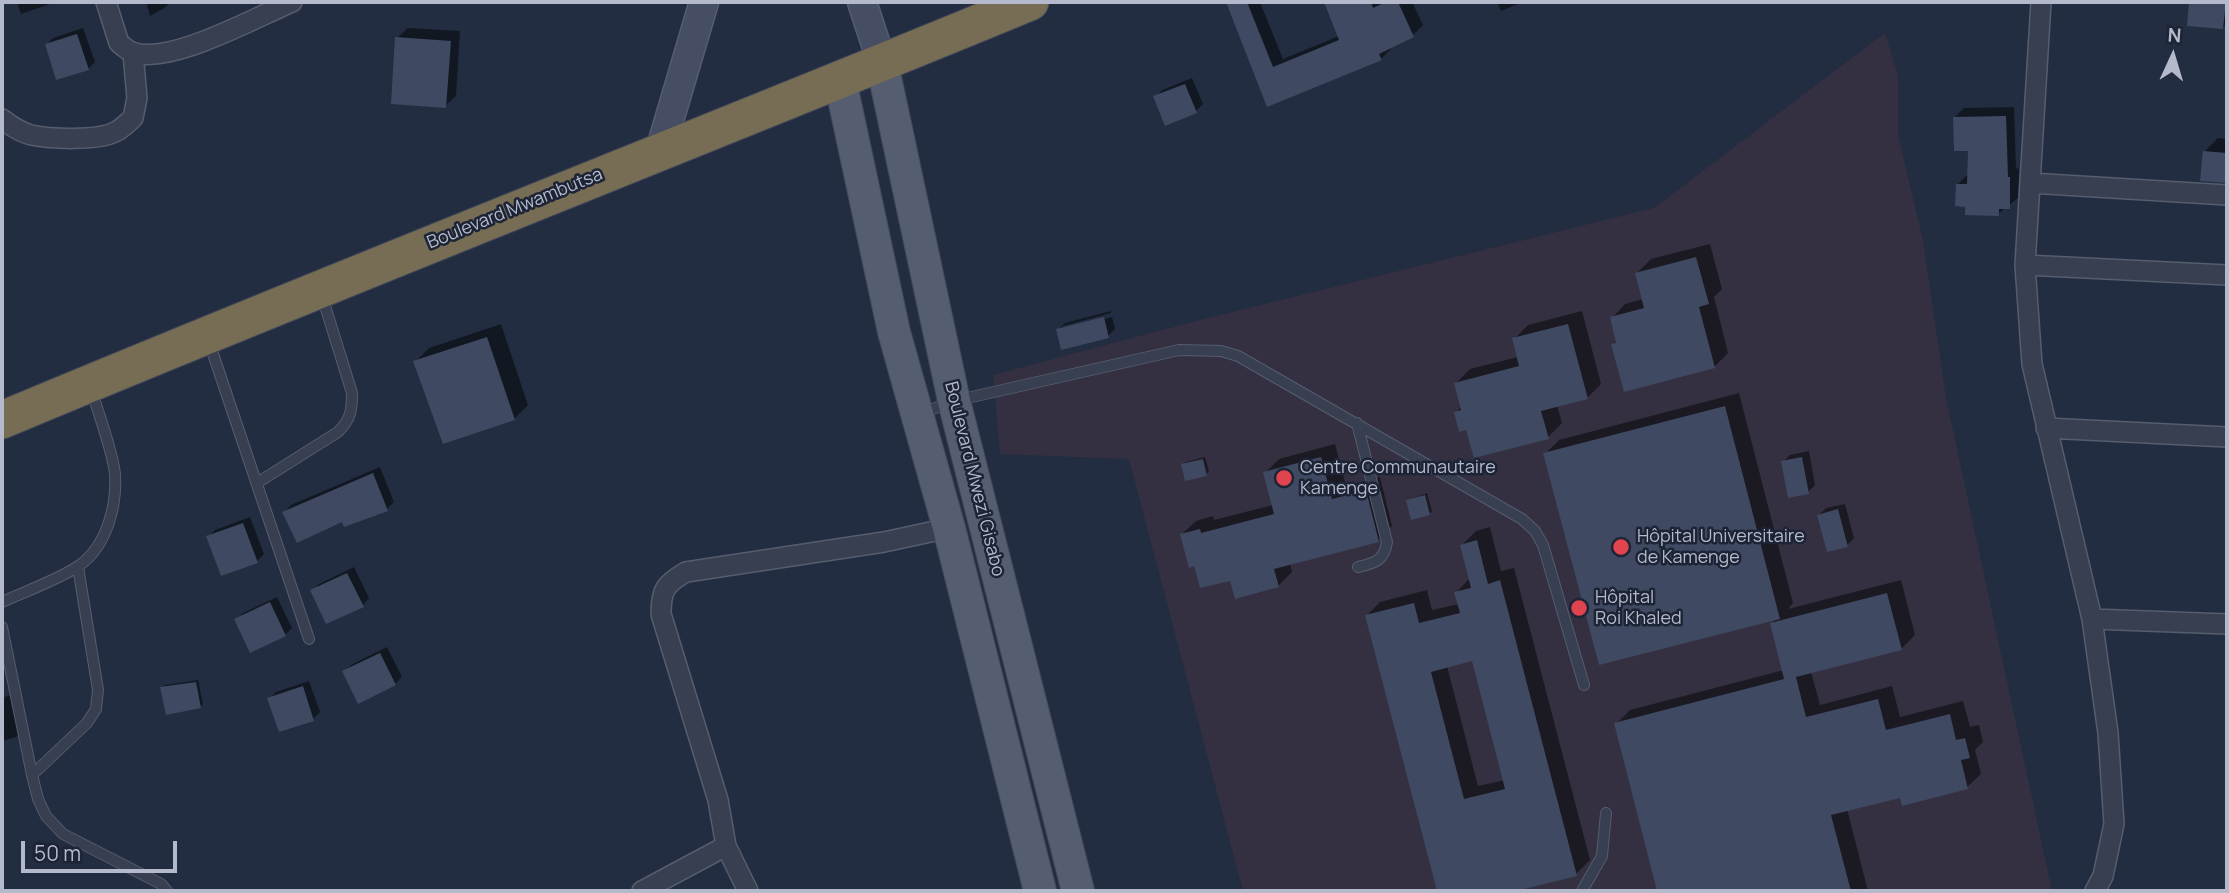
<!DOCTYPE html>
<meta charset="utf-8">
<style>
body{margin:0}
#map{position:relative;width:2229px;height:893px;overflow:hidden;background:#232d41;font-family:Manrope,sans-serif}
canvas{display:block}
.frame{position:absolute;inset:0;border:4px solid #b4bacb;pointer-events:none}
.north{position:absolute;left:2138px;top:21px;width:70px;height:70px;-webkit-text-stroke:5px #1c2435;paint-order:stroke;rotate:4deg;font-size:19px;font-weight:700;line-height:28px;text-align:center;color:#b4bacb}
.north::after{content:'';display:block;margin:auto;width:24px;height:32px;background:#b4bacb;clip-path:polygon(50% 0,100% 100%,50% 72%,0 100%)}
.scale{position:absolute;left:21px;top:841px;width:156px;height:32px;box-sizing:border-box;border:4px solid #b4bacb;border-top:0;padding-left:9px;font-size:21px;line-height:24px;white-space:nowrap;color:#b4bacb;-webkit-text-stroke:5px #1c2435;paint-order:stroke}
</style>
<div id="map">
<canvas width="2229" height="893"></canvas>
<div class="frame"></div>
<div class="north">N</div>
<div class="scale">50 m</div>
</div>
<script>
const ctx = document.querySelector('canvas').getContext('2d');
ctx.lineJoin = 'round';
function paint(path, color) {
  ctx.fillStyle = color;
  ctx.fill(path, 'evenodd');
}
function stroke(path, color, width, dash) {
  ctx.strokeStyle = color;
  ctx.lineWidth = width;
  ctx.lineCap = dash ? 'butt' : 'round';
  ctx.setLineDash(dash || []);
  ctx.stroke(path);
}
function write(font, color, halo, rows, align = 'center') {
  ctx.font = font + ' Manrope,sans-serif';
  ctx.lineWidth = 5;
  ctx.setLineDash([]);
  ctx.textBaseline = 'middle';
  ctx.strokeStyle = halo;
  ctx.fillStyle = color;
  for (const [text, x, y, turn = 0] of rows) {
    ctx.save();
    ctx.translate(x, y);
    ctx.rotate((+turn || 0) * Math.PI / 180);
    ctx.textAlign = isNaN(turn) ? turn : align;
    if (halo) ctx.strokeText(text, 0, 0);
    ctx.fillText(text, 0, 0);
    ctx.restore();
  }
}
const medical = new Path2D(`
 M1885 33 1898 76V135L1923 241 1946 398 2052 891H1243L1129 459 1000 454 993 375 1200 320 1654 208Z`);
const shadow = new Path2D(`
 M17 2H56L21 14Z
 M146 2H170V3L163 9 150 16Z
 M1228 2H1260L1283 59 1339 36 1326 2H1412L1423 25 1413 35 1390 47 1391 49 1381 59 1268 105Z
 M1497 2H1523L1501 11Z
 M2190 2H2227V23L2223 27 2189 24Z
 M83 28 95 62 88 69 46 45 53 38Z
 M408 28 460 31 456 96 445 106 397 38Z
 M1192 78 1203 104 1196 111 1156 97 1162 90Z
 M2014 107 2016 168 2019 169 2018 198 1998 214 1967 205 1957 185 1966 176H1969L1970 149 1955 117 1964 108Z
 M2218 138 2227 139V181L2202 179 2204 152Z
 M1710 244 1722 289 1714 297 1728 353 1714 367 1613 345 1618 340 1612 318 1625 304 1644 299 1637 273 1651 259Z
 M1111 311V313L1063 326V329L1112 317 1115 329 1108 336 1058 330 1065 323Z
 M1582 311 1601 384 1587 398 1557 405 1562 423 1548 437 1468 428 1456 412 1462 406 1456 383 1470 369 1518 357 1514 339 1528 325Z
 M501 324 528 405 514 419 415 362 429 348Z
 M1739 393 1793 603 1788 609 1901 580 1915 635 1901 649 1811 672 1820 705 1892 686 1900 717 1963 701 1970 727 1979 725 1983 742 1975 750 1981 774 1967 787 1901 796 1847 809 1868 891H1659L1616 724 1630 710 1784 670 1772 623 1777 618 1545 454 1559 440Z
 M1335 444 1346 486 1380 477 1392 526 1378 540 1290 563 1292 572 1278 586 1231 579 1196 564 1182 534 1196 521 1213 516 1214 520 1273 505 1265 473 1279 459Z
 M1809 451 1815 485 1808 492 1783 462 1790 455Z
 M1205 457 1209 471 1206 474 1183 465 1186 462Z
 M380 467 394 502 387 509 342 519 284 512 291 505Z
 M1427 493 1432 511 1429 514 1408 500Z
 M1845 504 1854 538 1847 545 1819 515 1826 508Z
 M250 517 264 554 257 561 208 537 215 530Z
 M1490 527 1501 571 1514 568 1590 860 1576 874 1509 891H1438L1367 615 1380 602 1427 590 1432 610 1459 604 1456 593 1470 578 1462 545 1476 531ZM1473 659 1505 780 1478 786 1447 666Z
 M354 567 369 598 363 605 312 591 319 584Z
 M277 597 292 628 285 635 251 650 236 620 243 613Z
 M387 647 402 677 395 684 344 672 351 665Z
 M198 680 203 704 200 707 162 688 165 685Z
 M309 681 320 712 313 719 269 699 276 692Z
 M13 694 23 730 16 737 2 741V698Z`);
const building = new Path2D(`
 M1226 2H1247L1273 67 1339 40 1324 2H1371L1373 8 1386 2H1398L1414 37 1379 54 1382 60 1267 107Z
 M2189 2H2226L2223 29 2187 26Z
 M77 34 89 70 56 80 45 44Z
 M395 37 451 41 446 108 391 104Z
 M1185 84 1197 113 1165 126 1153 96Z
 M2006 116 2008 177H2010V209H1999V216L1965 215V207L1955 206 1956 184H1967L1968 151H1954L1953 117Z
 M2203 151 2227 153V183L2200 181Z
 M1696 257 1709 304 1699 307 1715 368 1624 392 1611 344 1616 343 1610 317 1644 308 1635 273Z
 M1104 317 1109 338 1061 350 1056 329Z
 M1568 324 1588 399 1541 411 1549 439 1474 458 1466 430 1459 432 1454 412 1461 410 1454 383 1519 366 1512 338Z
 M487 337 515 420 443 444 413 361Z
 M1725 406 1780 619 1599 665 1543 453Z
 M1321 457 1332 499 1366 490 1379 542 1274 569 1279 587 1235 599 1230 581 1200 588 1194 566 1189 568 1180 534 1200 529 1201 533 1274 514 1263 472Z
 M1802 457 1809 494 1788 498 1781 461Z
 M1203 459 1207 476 1185 481 1181 464Z
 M373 473 388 511 344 527 342 522 297 543 282 512Z
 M1425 495 1430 515 1411 520 1406 500Z
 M1838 509 1848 547 1827 552 1817 515Z
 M243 523 258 563 221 576 206 536Z
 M1477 540 1488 584 1500 580 1577 876 1516 891H1437L1365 615 1414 603 1419 623 1460 613 1454 592 1471 588 1460 545ZM1472 661 1505 789 1464 799 1431 672Z
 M347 573 364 607 326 624 310 590Z
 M1887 593 1902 650 1796 677 1806 717 1878 699 1886 730 1950 714 1956 740 1965 738 1970 758 1961 760 1968 789 1902 806 1900 798 1831 815 1851 891H1657L1614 723 1784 679 1770 623Z
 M270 602 286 636 250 653 234 619Z
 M380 653 396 685 358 704 342 671Z
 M196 682 201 708 166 715 160 687Z
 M303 686 314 721 279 732 267 698Z`);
const lane = new Path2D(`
 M209 342 309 639
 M922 413 954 401 1179 350 1221 351 1238 356 1522 519 1535 531 1543 545 1584 685
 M1357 423 1387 542C1384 561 1375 563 1358 567
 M257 483 338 432C351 419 352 410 352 393L322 296
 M2 602C24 592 60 579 80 565 107 545 117 506 115 474 113 452 98 413 92 391
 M2 627 32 775 38 799 46 816 63 834 161 884 167 891
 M32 775 87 723 96 709 98 690 78 567
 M1582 891 1602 856 1606 813`);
const street = new Path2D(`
 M106 2 119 43C123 46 128 51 132 52 169 66 256 17 292 2
 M2041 2 2025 265 2032 364 2092 619 2108 733 2114 824 2103 876 2095 891
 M2 119C11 126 20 132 31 135 51 139 97 141 115 132 122 129 128 122 133 118L137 98 133 53
 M2030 183 2227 195
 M2025 265 2227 275
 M2046 428 2227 437
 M2092 619 2227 624
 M642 891 726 846
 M748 891 726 846 718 800 661 614C661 590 665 584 686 572L884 542 949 528`);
const secondary = new Path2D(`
 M862 2 882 63
 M660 151 704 2`);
const primary = new Path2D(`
 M882 63 954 401 1078 891
 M840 80 894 332 949 528 1040 891`);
const highway = new Path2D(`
 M2 420C343 277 688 143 1030 2`);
const markers = [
 [1284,478,9,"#e0444e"],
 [1621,547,9,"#e0444e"],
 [1579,608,9,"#e0444e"]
];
const streetNames = [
 ["Boulevard Mwambutsa",515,209,-22],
 ["Boulevard Mwezi Gisabo",974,479,76]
];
const poiNames = [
 ["Centre Communautaire",1300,468],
 ["Kamenge",1300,489],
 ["Hôpital Universitaire",1637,537],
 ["de Kamenge",1637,558],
 ["Hôpital",1595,598],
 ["Roi Khaled",1595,619]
];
paint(medical, '#343041');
paint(shadow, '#0007');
paint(building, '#3f4961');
stroke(lane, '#555d6e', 12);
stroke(street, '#555d6e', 22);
stroke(secondary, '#555d6e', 31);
stroke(primary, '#414859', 34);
stroke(highway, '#3f4758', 39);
stroke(lane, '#373f50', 10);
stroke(street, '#373f50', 19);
stroke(secondary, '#454e63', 28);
stroke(primary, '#555e70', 32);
stroke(highway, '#776c54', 37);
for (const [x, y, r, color] of markers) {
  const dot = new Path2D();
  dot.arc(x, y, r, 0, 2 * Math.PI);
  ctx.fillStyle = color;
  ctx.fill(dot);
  stroke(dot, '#1c2435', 2.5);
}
write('18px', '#b4bacb', '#1c2435', streetNames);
write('18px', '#b4bacb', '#1c2435', poiNames, 'left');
</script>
